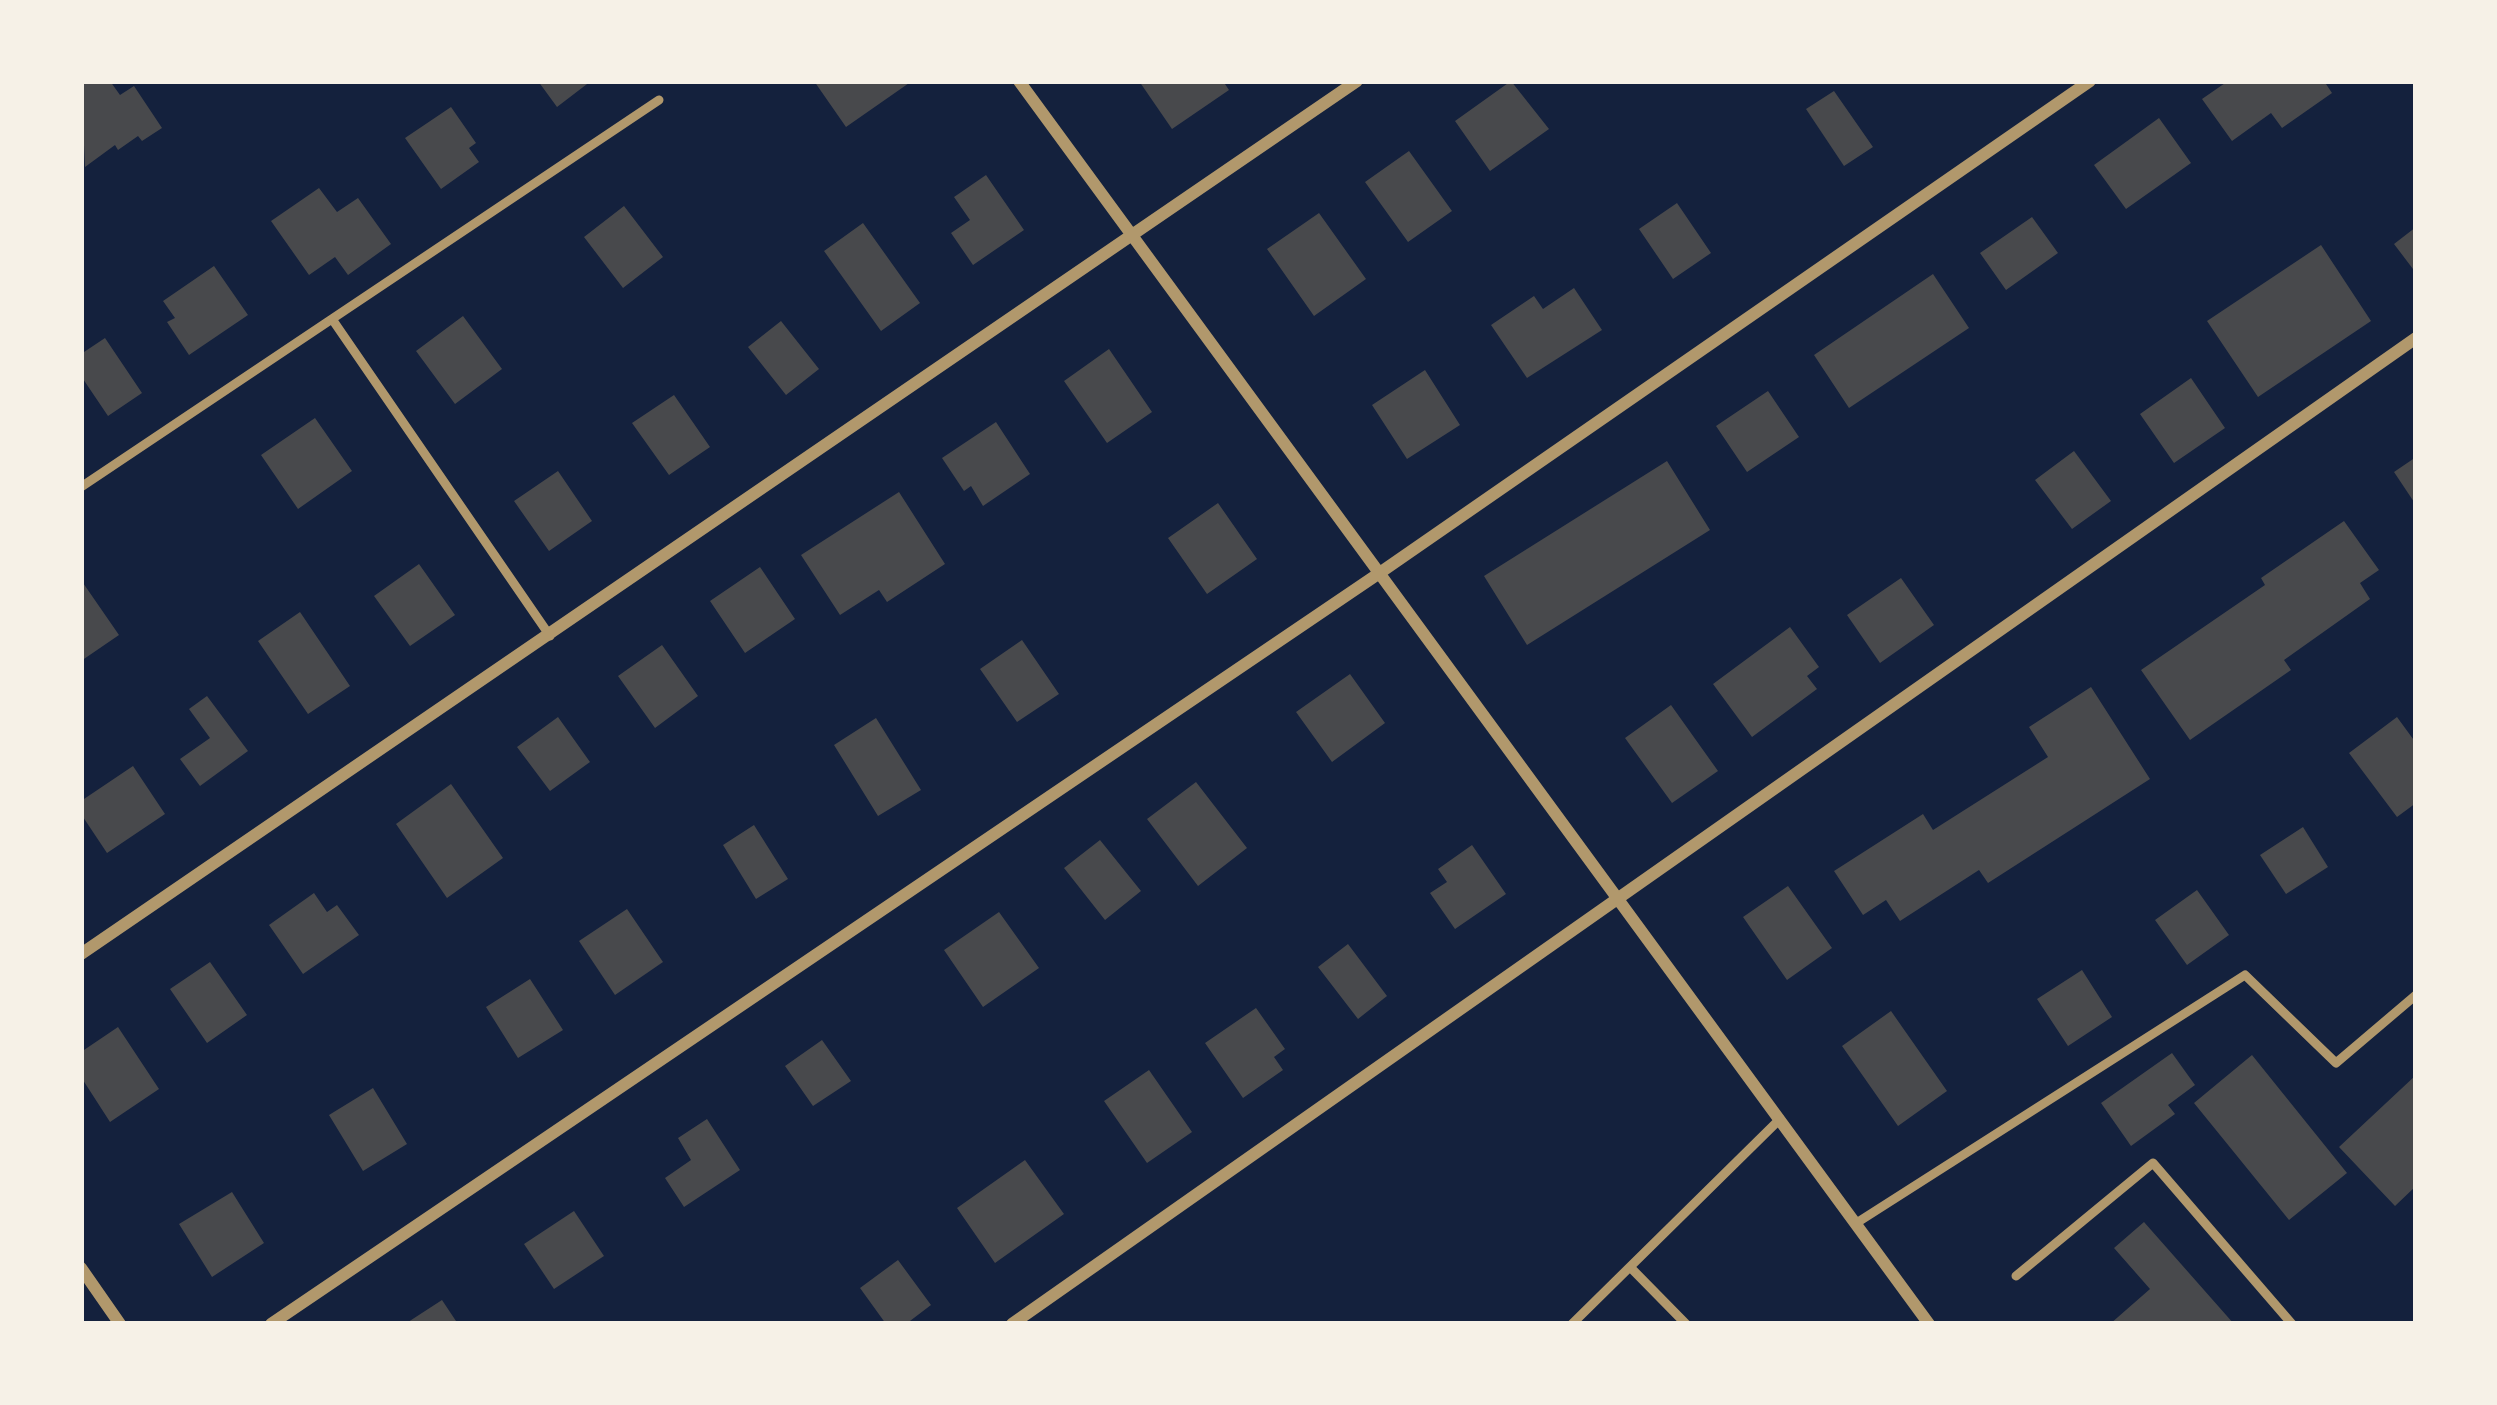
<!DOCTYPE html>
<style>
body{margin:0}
#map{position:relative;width:2497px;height:1405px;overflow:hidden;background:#14213d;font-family:"Nunito Sans",sans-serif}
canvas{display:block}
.frame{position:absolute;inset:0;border:84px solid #f6f1e7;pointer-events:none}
</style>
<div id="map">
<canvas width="2497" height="1405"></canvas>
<div class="frame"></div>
</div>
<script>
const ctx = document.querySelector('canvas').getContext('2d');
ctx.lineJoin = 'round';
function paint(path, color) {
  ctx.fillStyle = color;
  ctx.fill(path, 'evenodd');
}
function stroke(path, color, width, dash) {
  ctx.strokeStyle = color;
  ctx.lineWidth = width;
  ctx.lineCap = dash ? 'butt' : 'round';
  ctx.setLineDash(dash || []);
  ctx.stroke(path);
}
const building = new Path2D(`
 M81 81H110L120 95 134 86 162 128 142 141 138 136 118 150 115 145 85 167Z
 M538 81H591L557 107Z
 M814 81H912L846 127Z
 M1139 81H1223L1229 90 1172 129Z
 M1511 81 1549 129 1490 171 1455 121Z
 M2228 81H2324L2332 93 2282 128 2271 113 2232 141 2202 99Z
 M1834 91 1873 147 1844 166 1806 109Z
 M451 107 476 143 469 148 479 162 441 189 405 138Z
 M2159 118 2191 163 2126 209 2094 165Z
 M1409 151 1452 211 1408 242 1365 182Z
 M986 175 1024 230 973 265 951 233 970 220 954 197Z
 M319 188 337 212 358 198 391 244 348 275 335 257 309 275 271 221Z
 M1677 203 1711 253 1673 279 1639 229Z
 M624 206 663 257 623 288 584 237Z
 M1319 213 1366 279 1314 316 1267 249Z
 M2032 217 2058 253 2006 290 1980 253Z
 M863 223 920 303 881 331 824 251Z
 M2416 227V273L2394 244Z
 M2321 245 2371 321 2258 397 2207 321Z
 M214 266 248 315 189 355 167 322 175 318 163 301Z
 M1933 274 1969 328 1849 408 1814 355Z
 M1574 288 1602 330 1527 378 1491 325 1534 296 1543 309Z
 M463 316 502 369 455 404 416 351Z
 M781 321 819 369 786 395 748 347Z
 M105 338 142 393 108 416 81 376V354Z
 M1109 349 1152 412 1107 443 1064 381Z
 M1425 370 1460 425 1407 459 1372 405Z
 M2191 378 2225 428 2174 463 2140 414Z
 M1768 391 1799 437 1747 472 1716 426Z
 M674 395 710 447 669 475 632 423Z
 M315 418 352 471 298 509 261 455Z
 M996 422 1030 474 983 506 971 486 964 491 942 458Z
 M2074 451 2111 501 2072 529 2035 480Z
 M2416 457V505L2394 472Z
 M1667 461 1710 530 1527 645 1484 576Z
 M558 471 592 521 549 551 514 501Z
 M899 492 945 564 887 602 879 590 840 615 801 555Z
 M1218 503 1257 559 1207 594 1168 538Z
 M2344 521 2379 570 2360 583 2370 599 2284 660 2291 670 2190 740 2141 670 2265 585 2261 578Z
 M419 564 455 615 410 646 374 596Z
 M760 567 795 619 745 653 710 601Z
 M1901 578 1934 625 1880 663 1847 615Z
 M81 580 119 635 81 661Z
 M300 612 350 686 308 714 258 641Z
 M1790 627 1819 667 1807 676 1817 689 1752 737 1713 684Z
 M1022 640 1059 694 1017 722 980 669Z
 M662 645 698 696 655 728 618 676Z
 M1350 674 1385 723 1332 762 1296 712Z
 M2091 687 2150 779 1988 883 1979 870 1900 921 1886 900 1863 915 1834 871 1923 814 1933 830 2048 757 2029 727Z
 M207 696 248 751 200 786 180 759 210 738 189 709Z
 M1671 705 1718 771 1672 803 1625 738Z
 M558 717 590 762 550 791 517 747Z
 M2397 717 2416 743V803L2397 817 2349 753Z
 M876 718 921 790 878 816 834 745Z
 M133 766 165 814 107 853 81 814V801Z
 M1196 782 1247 848 1198 886 1147 819Z
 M451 784 503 858 447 898 396 824Z
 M754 825 788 879 756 899 723 845Z
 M2303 827 2328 867 2286 894 2260 855Z
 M1100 840 1141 891 1105 920 1064 868Z
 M1472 845 1506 894 1455 929 1430 893 1447 882 1438 869Z
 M1788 886 1832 948 1787 980 1743 917Z
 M2197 890 2229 935 2187 965 2155 920Z
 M314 893 327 912 337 905 359 935 303 974 269 925Z
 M627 909 663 962 615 995 579 941Z
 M999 912 1039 968 983 1007 944 950Z
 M1348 944 1387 996 1358 1019 1318 967Z
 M210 962 247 1015 207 1043 170 989Z
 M2082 970 2112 1017 2068 1046 2037 999Z
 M530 979 563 1030 518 1058 486 1007Z
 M1256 1008 1285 1049 1274 1057 1283 1070 1243 1098 1205 1043Z
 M1891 1011 1947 1091 1898 1126 1842 1046Z
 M118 1027 159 1089 110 1122 81 1077V1052Z
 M822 1040 851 1081 813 1106 785 1066Z
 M2172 1053 2195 1085 2168 1105 2175 1114 2131 1146 2101 1103Z
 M2252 1055 2347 1173 2289 1220 2194 1103Z
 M1149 1070 1192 1132 1147 1163 1104 1101Z
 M2416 1075V1186L2395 1206 2339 1147Z
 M373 1088 407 1144 363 1171 329 1115Z
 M707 1119 740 1170 684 1207 665 1178 691 1160 678 1138Z
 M1025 1160 1064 1214 995 1263 957 1208Z
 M232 1192 264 1243 212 1277 179 1224Z
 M574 1211 604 1256 554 1289 524 1244Z
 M2144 1222 2234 1324H2110L2150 1289 2114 1248Z
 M898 1260 931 1305 906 1324H886L860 1288Z
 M442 1300 458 1324H405Z`);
const service = new Path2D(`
 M332 319 550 636
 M81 487 659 100
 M1858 1222 2245 975 2336 1063 2416 995
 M1630 1267 1686 1324
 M2016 1276 2153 1163 2292 1324
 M1572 1324 1780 1119`);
const minor = new Path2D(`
 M1019 81 1929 1324
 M81 954 1357 81
 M81 1268 120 1324
 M271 1324 1381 572 2090 81
 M1012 1324 2416 338`);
paint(building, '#48494c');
stroke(service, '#b1986c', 9);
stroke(minor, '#b1986c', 12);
</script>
